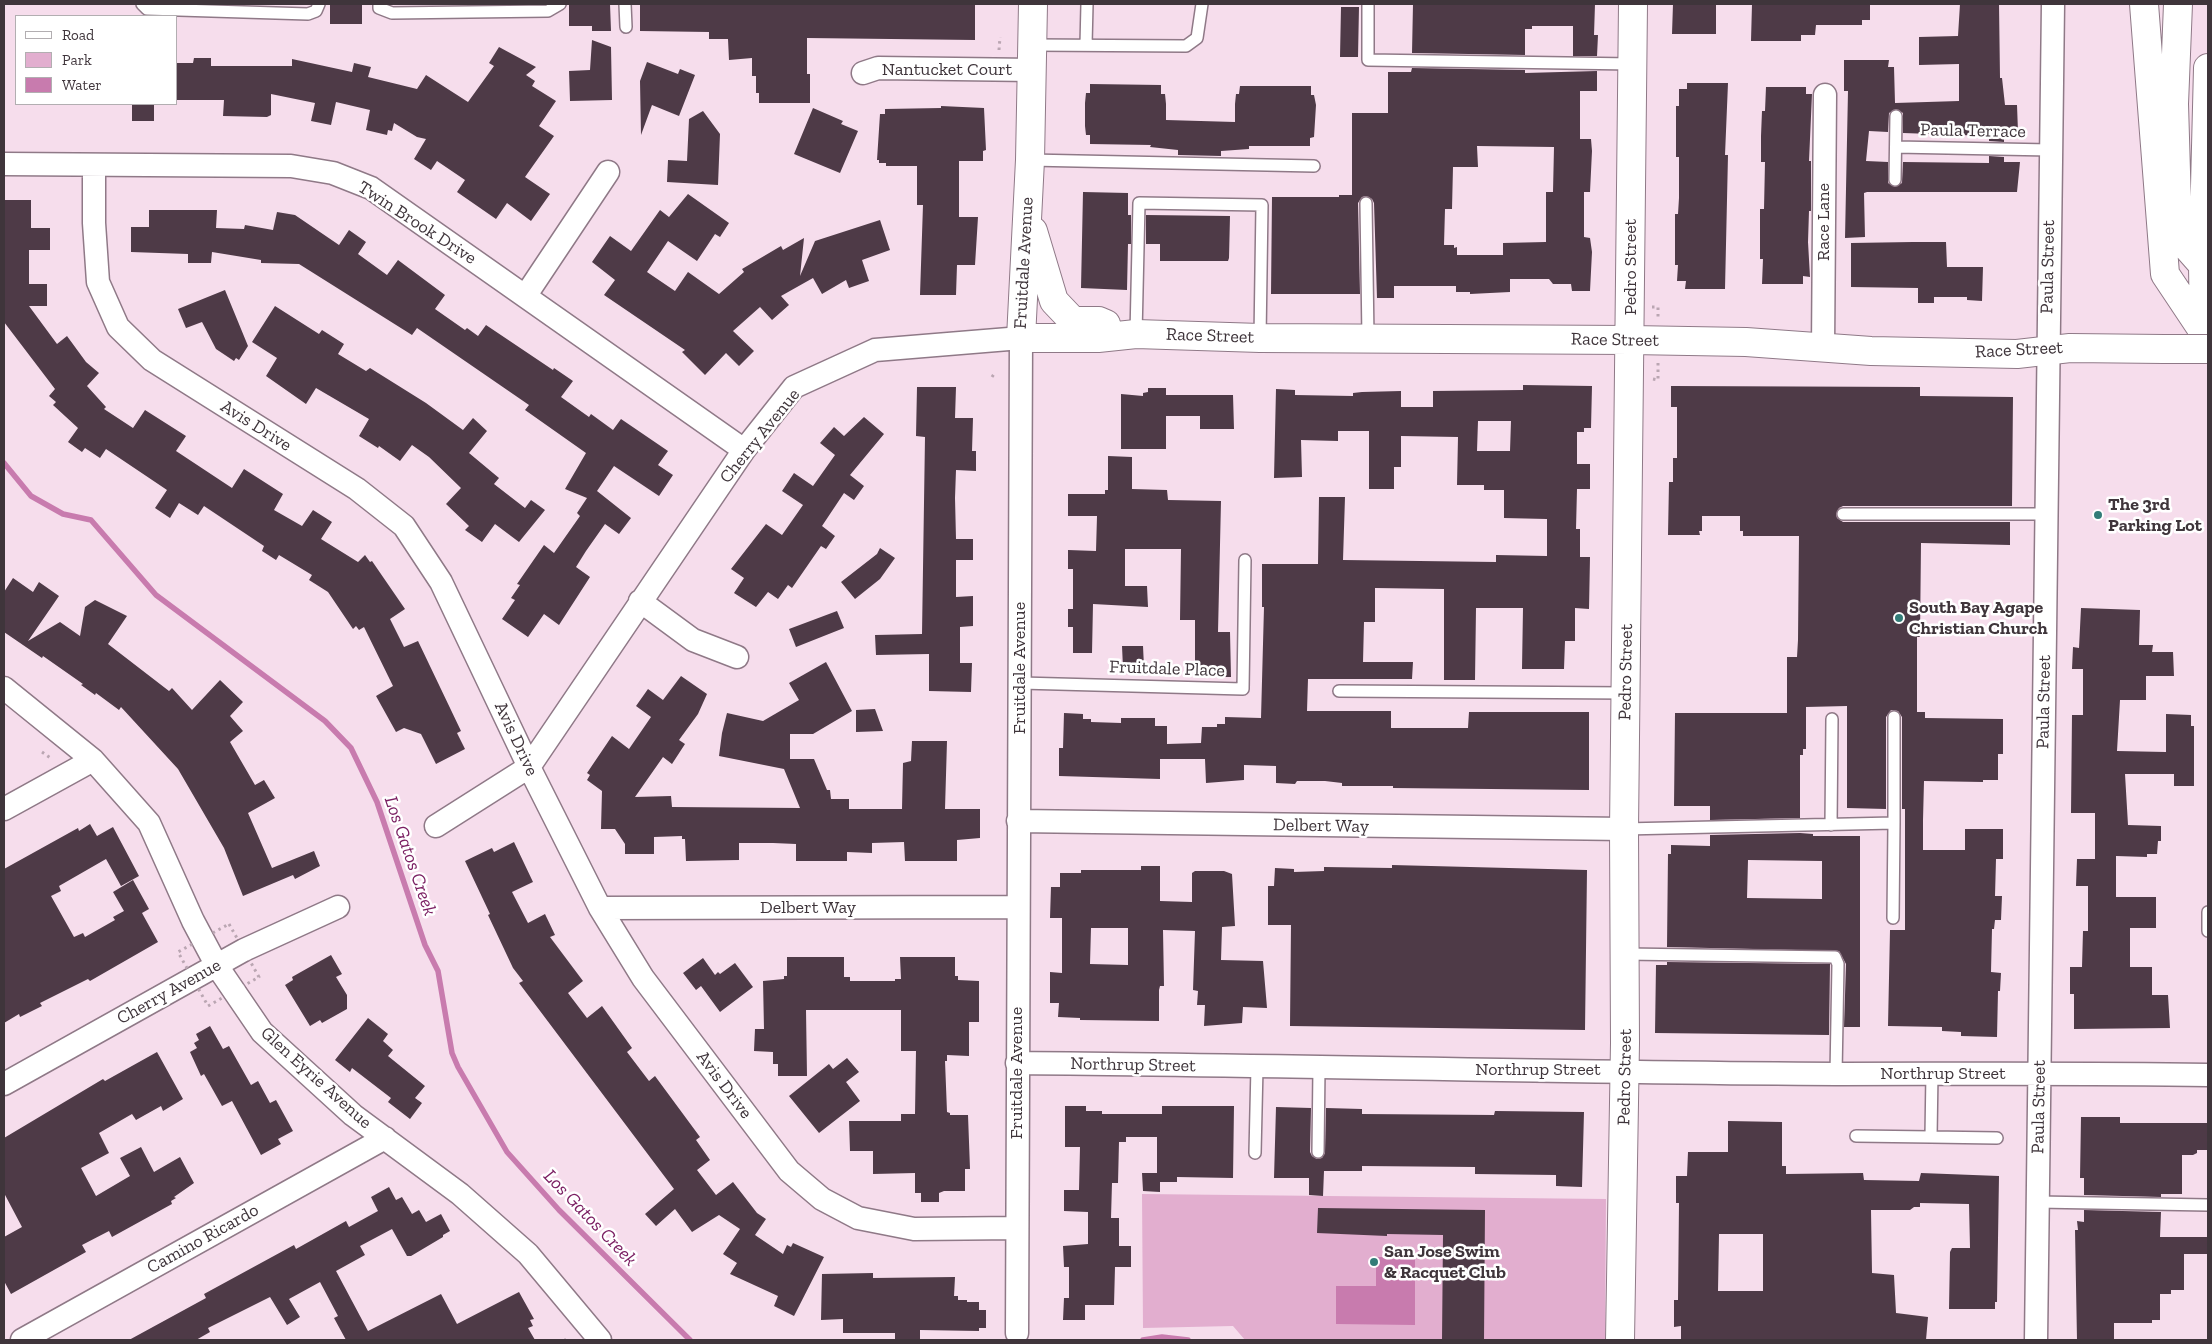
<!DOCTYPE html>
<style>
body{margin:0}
#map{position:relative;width:2212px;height:1344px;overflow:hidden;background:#f6ddec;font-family:"Zilla Slab",serif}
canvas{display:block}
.frame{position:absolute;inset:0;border:5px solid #3f353b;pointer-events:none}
.legend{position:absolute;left:15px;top:15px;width:162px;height:90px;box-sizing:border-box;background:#fff;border:1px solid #b2aeb1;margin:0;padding:6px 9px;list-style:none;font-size:15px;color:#3f353b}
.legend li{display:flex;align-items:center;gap:10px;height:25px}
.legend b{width:25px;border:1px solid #b2aeb1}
</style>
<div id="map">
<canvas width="2212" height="1344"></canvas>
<div class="frame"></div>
<ul class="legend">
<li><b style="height:6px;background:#fff"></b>Road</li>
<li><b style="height:14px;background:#e2aecf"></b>Park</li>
<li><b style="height:14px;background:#c87bae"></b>Water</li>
</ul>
</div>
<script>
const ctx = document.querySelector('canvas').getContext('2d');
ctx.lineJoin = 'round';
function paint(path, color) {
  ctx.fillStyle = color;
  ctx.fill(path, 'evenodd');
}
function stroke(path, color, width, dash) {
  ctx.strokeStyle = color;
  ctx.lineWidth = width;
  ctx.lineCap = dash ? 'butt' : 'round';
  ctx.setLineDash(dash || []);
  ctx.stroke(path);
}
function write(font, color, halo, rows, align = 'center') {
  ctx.font = font + ' "Zilla Slab",serif';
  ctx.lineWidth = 5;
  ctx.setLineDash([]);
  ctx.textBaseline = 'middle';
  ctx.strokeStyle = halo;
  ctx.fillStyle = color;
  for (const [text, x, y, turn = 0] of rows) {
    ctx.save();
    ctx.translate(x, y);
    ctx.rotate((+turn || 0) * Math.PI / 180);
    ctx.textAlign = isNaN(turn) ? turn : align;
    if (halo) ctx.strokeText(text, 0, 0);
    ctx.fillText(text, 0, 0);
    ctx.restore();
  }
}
const green = new Path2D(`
 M1142 1194 1606 1199 1605 1340H1245L1233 1326 1143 1328Z`);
const water = new Path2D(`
 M1376 1257H1415V1325L1336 1324V1286H1376Z`);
const stream = new Path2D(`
 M4 463 31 496 63 514 91 520 156 595 325 721 351 748 377 802 425 945 438 971 452 1053 458 1067 507 1152 559 1210 690 1340
 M1143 1340 1162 1337 1188 1340`);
const building = new Path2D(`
 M330 4H362V24H330Z
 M569 4H610L611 31H592V26H569Z
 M640 4H975V40L807 38V74H810V103H759V93H756V76H752V58L729 60 728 39H709V32L640 31Z
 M1413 4H1595L1594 35H1598L1597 56H1573V26H1532V29H1525V55L1412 53Z
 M1673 4H1716V34H1672Z
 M1752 4H1870V20H1862V25H1816L1815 35H1801V41H1751Z
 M1960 4H1999L2000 78H2002L2005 105H2017L2018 132H2004V142L1989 141V136L1903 133V113L1896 109 1889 113 1888 132 1869 131 1866 161 1888 162V183L1895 187 1902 183 1903 162 1989 163V156L2004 157V162H2020L2017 192H1867L1864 193 1865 237 1845 238 1848 91H1844V60H1889L1888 67H1894L1895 103 1959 101V64L1919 65V37L1958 36Z
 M1341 7H1359L1358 57H1340Z
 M592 40 611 47 612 100 570 101 569 71 590 70Z
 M499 47 536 67 526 75 535 81 532 86 556 101 539 126 554 136 525 177 550 194 531 221 507 203 496 219 457 192 465 180 437 161 431 170 414 159 426 139 417 137 394 123 392 131 388 130 387 135 366 130 370 110 336 102 331 125 311 121 315 103 271 94V115L267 117 223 116 224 100H176V63H193L194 58H211V66H292V59L352 72 354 63 371 67 368 77 417 89 426 75 468 102 494 66 489 63Z
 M647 62 678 74 680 69 695 75 679 116 652 105 641 135 640 81Z
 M1412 68 1525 70V73L1597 71V91H1580V139H1591L1592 151 1590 192H1584V237L1590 238 1592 252 1590 291H1572L1571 284H1553L1549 279H1510V292L1470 294V292H1456V286H1394V298H1377L1374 203 1372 199 1366 196 1362 197 1358 203 1360 294H1271L1272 197H1339V195H1352V113H1388V72H1411ZM1477 146 1554 147 1553 192H1546V242L1503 243V255H1457V247L1454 248V245H1444L1445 209H1452L1453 167H1478Z
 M1687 83H1728L1725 155H1728L1725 289H1685L1686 281H1677L1678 265H1675V214H1678L1679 198V157H1676V106H1679V89H1687Z
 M1090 84 1161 85V94H1165L1166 104V120L1235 122V104L1236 94H1239L1240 86H1311V95H1314L1316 105 1314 137 1310 138V146H1249V149L1221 151V156L1178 155V150L1150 147 1151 145 1090 144V135H1086L1085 126V103L1086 93H1090Z
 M1766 87H1806V94H1812L1809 161H1811V211H1809L1808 242 1810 277 1803 276V284H1762L1763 259H1760V209H1764L1765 162H1761V136L1762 111H1765Z
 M132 104H154V121H132Z
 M941 106 984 108 986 150 983 151V161H959V217H978L975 265H957L956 295H920L923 205H917V166H886V163H879V160H877L880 114H885V109L941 108Z
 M813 108 843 121 841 124 858 131 840 173 794 154Z
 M703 111 720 134 718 185 667 182 668 160 687 161 689 119Z
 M1083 192 1128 193V215H1131V244H1128L1127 290 1081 288Z
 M688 194 729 223 720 237 715 234 697 261 668 241 647 272 675 291 688 272 719 294 744 272 742 269 781 246 783 250 804 238 800 276 815 241 880 220 890 250 862 260 869 281 849 288 846 280 822 294 813 278 781 296 789 305 772 320 760 307 733 331 754 351 739 366 726 353 705 375 682 352 685 350 604 295 615 280 592 262 610 236 631 251 660 210 669 217Z
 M4 200H31V228H50V250H29V284H47V306H29L57 344 67 336 86 362 99 373 87 386 106 407 104 409 133 428 145 410 186 436 176 451 232 488 244 469 283 494 274 510 302 526 313 510 332 522 321 539 358 562 365 555 370 562 372 561 405 609 390 619 404 647 418 641 461 731 457 733 465 749 436 764 421 734 404 728 396 732 376 696 393 686 364 627 359 630 356 626 353 629 328 592 309 580 312 575 279 555 276 560 262 551 264 546 204 506 198 515 179 503 170 518 155 508 167 490 106 449 100 458 85 448 82 452 68 442 78 428 53 405 56 402 49 396 55 389 4 322Z
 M149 210H217L216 228 244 229 245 225 273 230 277 212 295 215 339 245 349 230 366 242 358 254 387 275 398 260 445 295 435 309 465 330 467 328 478 336 486 325 553 370 554 368 573 381 561 397 589 417 591 414 613 430 621 419 668 451 658 465 673 475 659 496 614 466 597 491 631 518 619 534 605 524 586 551 576 567 590 577 559 625 544 614 528 637 502 619 515 600 511 598 520 585 517 584 544 545 554 553 580 516 577 513 587 498 565 489 586 453 525 410 529 405 417 328 412 335 299 264 261 263V260L212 252 211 263H188V254L131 252V227H149Z
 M1146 215 1230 216 1229 258 1228 261H1160V244H1146Z
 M1913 242H1946L1947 267H1983L1982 301 1967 300V297H1934V303H1918V288L1851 287V243Z
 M225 290 248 346 239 360 236 358 234 361 216 349 202 322 186 328 178 309Z
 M275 306 319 334 322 330 344 344 338 354 366 371 370 368 426 403 463 430 473 418 487 431 469 453 499 478 494 484 525 508 531 500 545 510 519 542 495 524 482 542 465 530 469 526 446 504 461 488 429 457 412 445 400 461 379 446 378 448 359 436 369 419 316 388 306 404 266 376 277 358 252 342Z
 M1523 385 1592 386 1591 428H1584V432H1577V464H1590V489H1577L1576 529H1580V557H1590L1589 609 1575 608V641H1565L1564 669H1522L1523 608H1476L1475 680H1444V589L1375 588V622H1364L1363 662H1413L1412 679H1308L1307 711H1391V728H1468L1469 712H1589V790L1393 788V786H1342V783L1325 781H1297L1295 784 1276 783V766L1244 765V780L1206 783 1205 759H1160V779L1059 776V748H1063L1064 713 1083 714V719H1091V722L1121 723V718H1155V726H1167V744L1201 743 1202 727H1217V724H1225V717L1261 718 1264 607H1262V564H1318L1319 497H1345L1343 560 1496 562V555L1547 556V519L1504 518V490H1484V485H1457L1458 437 1401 436V467H1394V489H1369V431H1338V441L1301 440 1302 477 1274 478 1276 389 1295 390V395L1353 396V393L1362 392 1401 391V407H1433V391L1523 390ZM1478 421H1511L1510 451H1477Z
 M1671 386 1920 387V396L2013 397 2012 506H1843L1839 508 1836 514 1837 518 1843 522H2010V545L1921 543 1920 637H1917V712H1925V718L2003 719V754H1998V780H1983V782L1924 781 1923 820V850H1965V829H2003V859H1996L1995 896H2002L2001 920H1995L1994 929H1992L1991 972 2001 973 2000 991H1998L1997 1037 1961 1036V1032L1942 1031V1027L1888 1026 1890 930H1905V809H1902V717L1898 711 1891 710 1886 717V809L1847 808V706L1806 707V749H1803V755H1800V818L1710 820V806H1674L1675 713H1787V657H1797L1798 640 1799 536H1743V531H1740V516H1702V531H1699L1700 535H1668L1669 482H1673V458H1677V407H1671Z
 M917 387H956L955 418H973L972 451H976V471L956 470 955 498 956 539H973V560H956V597L973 596V626L960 627V663H972L971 692 929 691V654L876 655 875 635 922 634 925 437 916 436Z
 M1148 388H1166V395H1233L1234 429H1200V416H1166V449H1121V394L1143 396V393L1148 392Z
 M864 417 884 434 850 475 864 486 854 500 844 493 822 526 835 536 826 549 821 546 792 588 788 585 778 599 768 592 756 607 734 593 744 578 731 569 766 524 782 535 803 505 782 491 794 473 813 486 835 455 820 443 834 427 844 436Z
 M1108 456 1132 457V489L1167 490 1168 500 1221 501 1218 632H1230L1231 677H1195V620H1180L1181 549H1125V586H1147L1148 607 1093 604 1092 653H1073V627H1068V609H1073V569H1068V550L1096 551 1097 516H1068V494H1105V490H1108Z
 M880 548 895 558 880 579 855 599 841 582 877 554Z
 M13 578 33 592 39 582 59 596 28 641 60 622 80 636 85 607 95 600 127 616 108 644 169 691 172 688 192 710 220 680 243 702 230 716 243 731 230 742 255 785 264 780 275 798 248 813 272 868 314 851 320 866 295 879 293 875 243 896 224 848 178 769 121 707 119 710 96 693 95 695 81 685 83 684 43 656 42 658 4 632V592Z
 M2081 608 2140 610 2139 645H2153L2152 652H2173L2174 676H2146V700H2120L2117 751 2166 752V714L2191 715V726H2194V786H2174V774H2125L2128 825 2161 826V841H2158L2157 854H2147V857L2116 856V897H2156V928H2130V967H2152V995H2168L2170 1028 2074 1029V994H2070V967H2082L2083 931H2088V886H2076L2077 859H2095V813H2071L2072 715H2083V669H2072L2073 647 2079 648Z
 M837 611 844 628 796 647 789 629Z
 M1122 646H1143L1144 667 1123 668Z
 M826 662 852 711 813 734H790V759H814L827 790H830L831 799H849V809H902L903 763 911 761 912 741H947L945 809H980V838L957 840V861H905L904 842 872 843V853L847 852V861H796V844L773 843H739V860L686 861 685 839H682V836L654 837V854H625V844L615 829H601L602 791 587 780 590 775 587 773 612 736 629 749 651 717 636 706 648 689 663 700 681 676 707 694 698 714 679 740 685 744 672 764 663 757 635 797 671 796 672 807 800 808 784 769 719 756 722 733 727 713 763 721 799 700 789 683Z
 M875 709 883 731 856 732V710Z
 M90 824 97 836 113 827 139 876 121 886 106 859 59 886 61 891 51 896 74 937 83 933 85 937 115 920 113 917 124 911 113 892 133 880 149 909 142 913 158 942 90 981 88 979 40 1003 42 1006 20 1017 19 1014 4 1023V869L78 828 79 831Z
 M1800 833 1813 834V836H1860V1027H1844L1846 964 1839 951 1667 947 1668 854H1671V845L1710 846V835ZM1748 860 1822 861V899L1747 898Z
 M514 842 533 882 512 892 528 923 545 914 555 935 550 937 583 981 568 993 587 1018 602 1006 632 1048 627 1052 649 1081 655 1076 700 1137 696 1140 710 1160 697 1170 716 1195 733 1182 757 1213 766 1219 755 1235 783 1254 787 1245 791 1247 793 1243 824 1257 794 1316 774 1306 778 1296 730 1274 737 1263 723 1254 740 1229 719 1215 692 1232 675 1209 656 1226 645 1214 674 1189 519 983 523 981 513 968 488 915 490 914 465 861 492 848 494 852Z
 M1392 865 1587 870 1585 1030 1290 1026 1291 925H1268V886H1274L1275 868 1294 869V872L1324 871V867L1392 868Z
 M1141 866H1160V901L1192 902V873L1195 871H1224L1232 874 1235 926 1222 927 1221 960 1263 961 1267 1008 1243 1007 1242 1023 1204 1026 1205 1005H1197L1198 991 1193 990 1195 931 1163 930 1164 986H1160L1159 990V1021L1080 1020V1018L1058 1017 1059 1003H1050V972L1062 973V918H1050L1051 887H1060V873H1081V870H1141ZM1091 928H1128V965L1090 964Z
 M331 955 342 974 336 977 347 995V1009L322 1023 320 1020 310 1026 285 985 293 980 292 977Z
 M787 957H844V977H850V981H895V979H901L900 957H955V976H958V980L979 981V1022H969V1056L947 1055V1061H945L947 1112 950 1113V1115H968L970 1169H965V1191H944L939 1193V1202H921V1193H915V1173L873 1174V1151H850L849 1121H901V1114H915L916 1051H901V1010H806L807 1076H778V1064H773V1052L754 1051 755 1029H764L763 981 784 979V976H787Z
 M703 958 715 975 718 972 720 974 735 963 753 987 720 1012 701 986 696 990 683 973Z
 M1667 962 1830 964 1829 1035 1655 1033 1656 965H1667Z
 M368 1018 388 1034 383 1041 393 1050 388 1056 425 1086 415 1098 422 1103 410 1119 388 1102 391 1098 352 1068 350 1072 335 1060Z
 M210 1026 223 1049 229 1046 251 1085 258 1081 270 1103 276 1100 293 1131 278 1139 281 1144 261 1155 232 1101 222 1106 204 1074 201 1076 190 1052 197 1048 194 1043 199 1040 196 1034Z
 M157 1052 183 1099 163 1111 161 1106 136 1120 132 1114 99 1133 109 1153 81 1168 96 1196 130 1176 120 1158 141 1147 154 1172 180 1157 194 1183 174 1197 176 1198 171 1201 172 1204 112 1237 109 1231 82 1245 86 1252 11 1294 4 1281V1237L22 1227 4 1193V1138L103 1079 105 1081Z
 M847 1058 859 1072 846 1082 860 1101 819 1133 789 1096 829 1064 833 1069Z
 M1065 1106H1086V1111H1102V1114H1162V1106H1234L1233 1178 1177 1177V1182H1160V1192L1143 1191 1142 1173H1157V1137H1126V1142H1119L1118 1183H1112L1111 1218H1119V1246H1131V1267H1115L1114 1305H1085V1320H1063L1064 1298H1069V1267H1064L1063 1246 1088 1244V1212L1064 1211V1190H1079L1080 1147H1065Z
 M1276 1107 1311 1108 1310 1152 1312 1156 1317 1159 1322 1158 1325 1153 1326 1108 1362 1109V1114L1494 1115 1495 1111 1584 1112 1582 1187 1556 1186V1175L1475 1174V1167L1362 1166V1171H1324L1323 1196 1309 1195V1178H1274Z
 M2081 1117H2120V1123H2207V1150H2197V1153L2193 1155H2182V1194H2161V1197L2084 1195V1178H2080Z
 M1728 1121 1782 1122V1166H1786V1174L1863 1173 1864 1180 1919 1181 1921 1173 1999 1176 1997 1302H1995V1309H1949L1950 1252 1952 1248H1970L1969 1204 1920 1203V1207H1914L1910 1210H1871L1872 1273 1894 1275 1896 1313 1928 1317 1926 1340H1681V1326L1674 1327V1300H1678L1679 1203H1676V1176H1687L1688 1152H1728ZM1719 1234H1763V1291H1718Z
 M389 1187 396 1200 402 1197 412 1214 419 1210 426 1222 441 1214 450 1231 443 1235V1237L411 1256H407L392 1229 360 1246 365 1255 336 1271 368 1331 441 1294 457 1324 519 1292 534 1319 530 1320 533 1326 528 1328 535 1340H346L334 1318 338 1316 320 1282 289 1299 300 1317 287 1325 270 1297 208 1328 210 1332 196 1340H129L206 1298 204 1294 294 1245 296 1249 346 1221 349 1227 378 1211 371 1197Z
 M1318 1208 1485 1210 1484 1340H1442L1443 1235 1387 1234V1236L1317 1233Z
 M2084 1210 2161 1212 2160 1237H2208V1254H2184V1290H2171V1294H2160V1320H2152V1323H2114V1340H2077L2075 1230H2078L2077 1221 2084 1222Z
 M873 1273V1278L955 1277 954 1296H958V1300H967V1302H979V1310H986V1328H979V1331L920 1330V1340H895V1333H843V1319L821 1320 822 1274Z`);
const path = new Path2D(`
 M999 50 1000 37
 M1652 307H1658V317
 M992 377 994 374
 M1653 379 1658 380V363
 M42 752 52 759
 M229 924 259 977 208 1006 178 952Z
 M564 1339 565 1340`);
const service = new Path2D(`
 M142 4 147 9 308 14 316 11 319 4
 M379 4V8L392 13 548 11 560 4
 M625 4 626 27
 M1368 4V60L1632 64
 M1033 45 1186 46 1197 38 1202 4
 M1086 45 1087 4
 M1896 147 2050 150
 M1030 160 1314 166
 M1895 180 1896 116
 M1366 203 1368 338
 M1136 334 1139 203 1262 205 1260 338
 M1843 514H2046
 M1021 683 1243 689 1245 560
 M1339 691 1626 693
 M1894 717V823
 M1831 825 1832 719
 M1624 829 1894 823 1893 918
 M2208 912V931
 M1626 954 1835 957 1838 964 1836 1074
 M1932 1073 1931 1137 1997 1138
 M1856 1136 1931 1137
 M1318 1152 1319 1068
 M1255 1153 1257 1067
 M2038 1202 2208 1205`);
const minor = new Path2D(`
 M863 73 878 68 1033 70
 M4 164 291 166 333 173 371 188 744 450
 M94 165V223L98 282 118 327 152 360 357 489 404 526 441 582 529 767 600 908 643 978 789 1171 822 1199 858 1218 914 1229 1017 1228
 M526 295 608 172
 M1823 349 1825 95
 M640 601 693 640 737 657
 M4 688 93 760 149 823 193 921 217 966 262 1032 353 1115 460 1194 528 1254 600 1340
 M4 809 93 760
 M1018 821 1624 829
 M436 826 529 767 744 450 794 387 875 350 1021 338 1017 1333
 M600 908 1017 907
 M1017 1063C1291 1065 1564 1073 1837 1074 1961 1074 2085 1073 2208 1075
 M4 1084 244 950 338 907
 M22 1340 385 1138
 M2036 1340 2053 4`);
const tertiary = new Path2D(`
 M1033 4 1030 160 1021 338H1098L1136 334 1260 338 1631 340 1746 342 1871 351 2017 354 2070 348 2164 349
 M1033 231 1054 301 1073 321H1099L1106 324
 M1620 1340 1625 1043 1624 829 1633 4`);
const motorway = new Path2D(`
 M2144 4 2165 274 2203 331
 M2178 4 2174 104 2177 206 2180 239 2203 265
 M2204 334 2203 265 2208 68`);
const tertiaryBridge = new Path2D(`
 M2164 349H2208`);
const markers = [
 [2098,515,5,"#337c78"],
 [1899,618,5,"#337c78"],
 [1374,1262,5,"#337c78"]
];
const streetNames = [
 ["Nantucket Court",947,70],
 ["Paula Terrace",1973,131,1],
 ["Race Lane",1824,222,-90],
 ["Twin Brook Drive",417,223,33],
 ["Fruitdale Avenue",1024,263,-87],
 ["Pedro Street",1631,267,-90],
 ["Paula Street",2048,267,-89],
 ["Race Street",1210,336,2],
 ["Race Street",1615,340,1],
 ["Race Street",2019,350,-3],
 ["Avis Drive",256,426,32],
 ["Cherry Avenue",760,436,-51],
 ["Fruitdale Avenue",1020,668,-90],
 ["Fruitdale Place",1167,669,2],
 ["Pedro Street",1626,672,-89],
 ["Paula Street",2044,702,-89],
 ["Avis Drive",516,739,65],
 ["Delbert Way",1321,826,1],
 ["Delbert Way",808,908],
 ["Cherry Avenue",169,992,-29],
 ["Northrup Street",1133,1065,1],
 ["Northrup Street",1538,1070],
 ["Fruitdale Avenue",1017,1073,-90],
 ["Northrup Street",1943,1074],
 ["Pedro Street",1625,1077,-89],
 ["Glen Eyrie Avenue",316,1078,42],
 ["Avis Drive",724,1085,53],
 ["Paula Street",2039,1107,-89],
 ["Camino Ricardo",203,1239,-29]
];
const poiNames = [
 ["The 3rd",2108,505],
 ["Parking Lot",2108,526],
 ["South Bay Agape",1909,608],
 ["Christian Church",1909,629],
 ["San Jose Swim",1384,1252],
 ["& Racquet Club",1384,1273]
];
const waterNames = [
 ["Los Gatos Creek",410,856,71],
 ["Los Gatos Creek",590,1218,46]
];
paint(green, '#e2aecf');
paint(water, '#c87bae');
stroke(stream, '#c87bae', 5.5);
paint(building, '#4e3a47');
stroke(service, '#8f7987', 14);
stroke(minor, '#8f7987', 25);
stroke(tertiary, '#8f7987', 30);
stroke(motorway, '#8f7987', 30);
stroke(path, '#baa6b2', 3, [2.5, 4]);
stroke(service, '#fff', 11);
stroke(minor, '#fff', 22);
stroke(tertiary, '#fff', 28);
stroke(motorway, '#fff', 28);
stroke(tertiaryBridge, '#8f7987', 30, []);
stroke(tertiaryBridge, '#fff', 28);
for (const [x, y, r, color] of markers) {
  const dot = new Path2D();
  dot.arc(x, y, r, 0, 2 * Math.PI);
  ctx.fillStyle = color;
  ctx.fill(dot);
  stroke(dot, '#fff', 2);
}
write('18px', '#3f353b', '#fff', streetNames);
write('bold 18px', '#3f353b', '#fff', poiNames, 'left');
write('italic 19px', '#7b2063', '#fff', waterNames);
</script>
